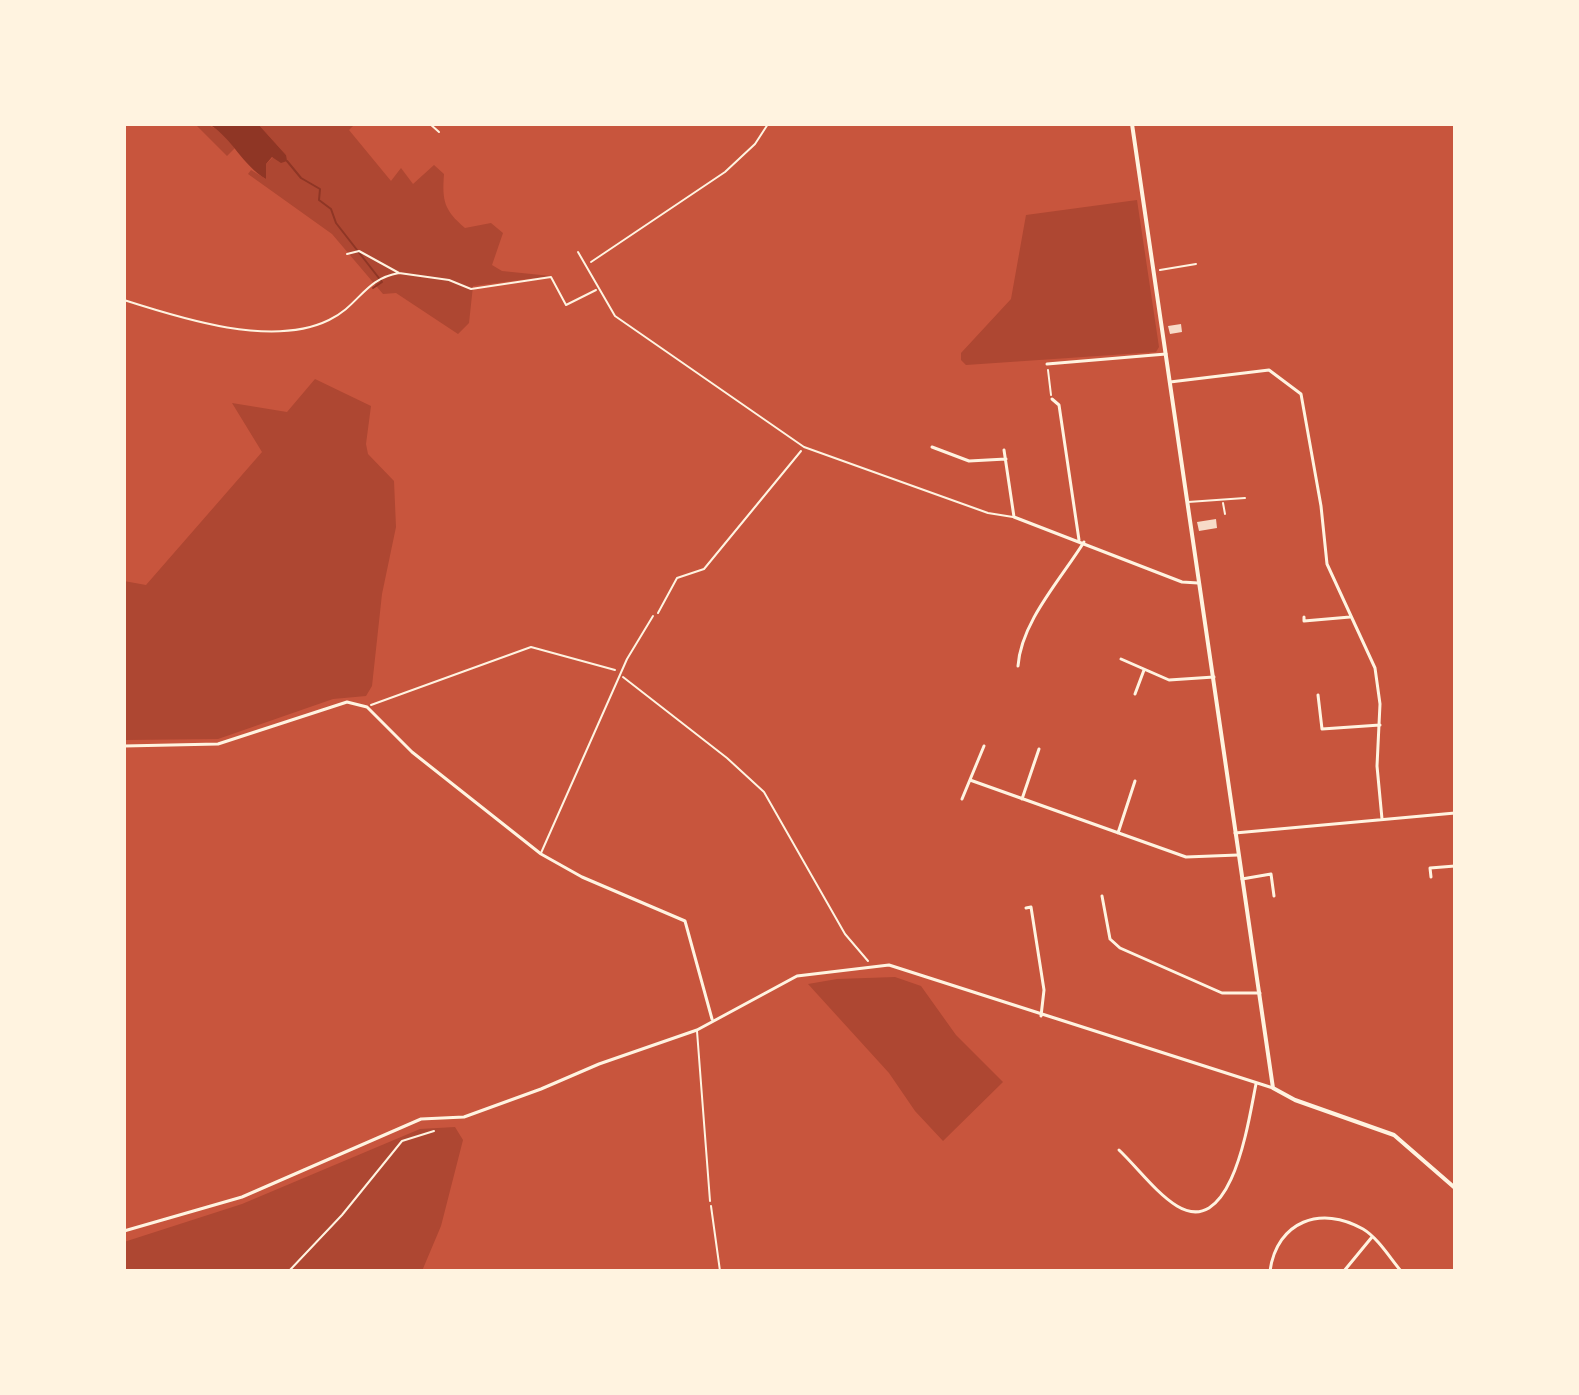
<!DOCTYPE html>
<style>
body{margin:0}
#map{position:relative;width:1579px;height:1395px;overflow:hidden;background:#c8553d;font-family:Quicksand,sans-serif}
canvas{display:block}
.frame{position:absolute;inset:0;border:126px solid #fff3e0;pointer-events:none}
</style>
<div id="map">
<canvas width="1579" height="1395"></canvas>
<div class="frame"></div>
</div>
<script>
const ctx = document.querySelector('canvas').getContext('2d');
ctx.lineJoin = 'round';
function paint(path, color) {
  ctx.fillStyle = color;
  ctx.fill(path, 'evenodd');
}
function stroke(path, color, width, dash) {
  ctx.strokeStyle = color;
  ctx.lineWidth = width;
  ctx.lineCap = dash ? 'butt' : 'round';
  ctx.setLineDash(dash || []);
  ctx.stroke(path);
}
const green = new Path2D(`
 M195 124C215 124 223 132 235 148L227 156Z
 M258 124H355L349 130 391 181 401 168 413 184 434 165 444 174C442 201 444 210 465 228L491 223 503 233 492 265 502 271 551 276 473 286 469 323 458 334 396 293 383 294 332 234 248 174 251 170 266 179V164L273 157 286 155Z
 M1137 200 1159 347 1156 352 966 365 961 360V353L1011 299 1026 215Z
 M315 379 371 406 366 444 368 454 394 481 396 527 382 594 372 686 366 696 333 699 218 739 124 740V581L146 585 262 452 232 403 287 412Z
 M895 977 921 986 956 1035 1003 1082 943 1141 915 1111 889 1073 808 984 837 979Z
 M455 1127 463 1140 441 1226 422 1271H124V1242L242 1204 420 1129Z`);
const water = new Path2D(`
 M209 124H258L286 155 287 161 281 163 272 157 266 164V179C242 165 233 139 209 124Z`);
const stream = new Path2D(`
 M287 161 301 178 320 189 319 200 331 209 336 223 382 282 373 288`);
const building = new Path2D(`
 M1181 324 1182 332 1170 334 1168 326Z
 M1216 519 1217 528 1199 531 1197 522Z`);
const path = new Path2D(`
 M347 254 359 251 399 273 449 280 471 289 551 277 566 305 596 290
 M591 262 725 172 755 144 768 124
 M1160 270 1196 264
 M124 300C180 318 272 348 329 320 360 305 364 279 399 273
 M1048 370 1051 395
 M658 613 677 578 704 569 801 451
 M623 677 727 758 764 792 845 934 868 961
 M371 705 531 647 615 670
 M711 1206 720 1271
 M289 1271 342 1215 402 1141 434 1131`);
const service = new Path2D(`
 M430 124 439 132
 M578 252 615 316 804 447 988 513 1013 517
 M1188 502 1245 498
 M1223 503 1225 514
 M541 853 627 659 653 616
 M697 1031 710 1201`);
const minor = new Path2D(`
 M1047 364 1166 354
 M1170 382 1269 370 1301 394 1321 506 1327 564 1375 668 1380 704 1377 766 1382 819
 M1052 399 1059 405 1079 540
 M932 447 969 461 1006 459
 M1004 450 1014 517 1182 582 1198 583
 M1304 617V621L1350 617
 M1121 659 1169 680 1214 677
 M1018 666C1021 622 1061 579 1084 542
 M1135 694 1144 670
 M1318 695 1322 729 1380 725
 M124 746 218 744 347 702 367 707 412 752 541 854 582 877 685 921 712 1019
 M970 780 1186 857 1238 855
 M962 799 984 746
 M1022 799 1039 749
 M1118 833 1135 781
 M1235 833 1455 813
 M1431 877 1430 868 1455 866
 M1242 879 1271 874 1274 896
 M1102 896 1110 939 1120 948 1222 993H1260
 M1026 908 1031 907 1044 990 1041 1016
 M1119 1150C1137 1167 1156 1193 1177 1206 1233 1240 1249 1117 1256 1084
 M124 1231 242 1197 421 1119 464 1117 541 1089 599 1064 697 1030 797 976 889 965 1273 1088
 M1270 1271C1277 1221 1321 1205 1363 1229 1378 1238 1390 1258 1401 1271
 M1344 1271 1372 1237`);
const tertiary = new Path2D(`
 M1132 124 1273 1088 1295 1100 1394 1135 1455 1188`);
paint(green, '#ae4732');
paint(water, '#8f3625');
stroke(stream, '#8f3625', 2);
paint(building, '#f7dbc8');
stroke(path, '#fff3e0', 2);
stroke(service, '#fff3e0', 2);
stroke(minor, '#fff3e0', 3);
stroke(tertiary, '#fff3e0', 4);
</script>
